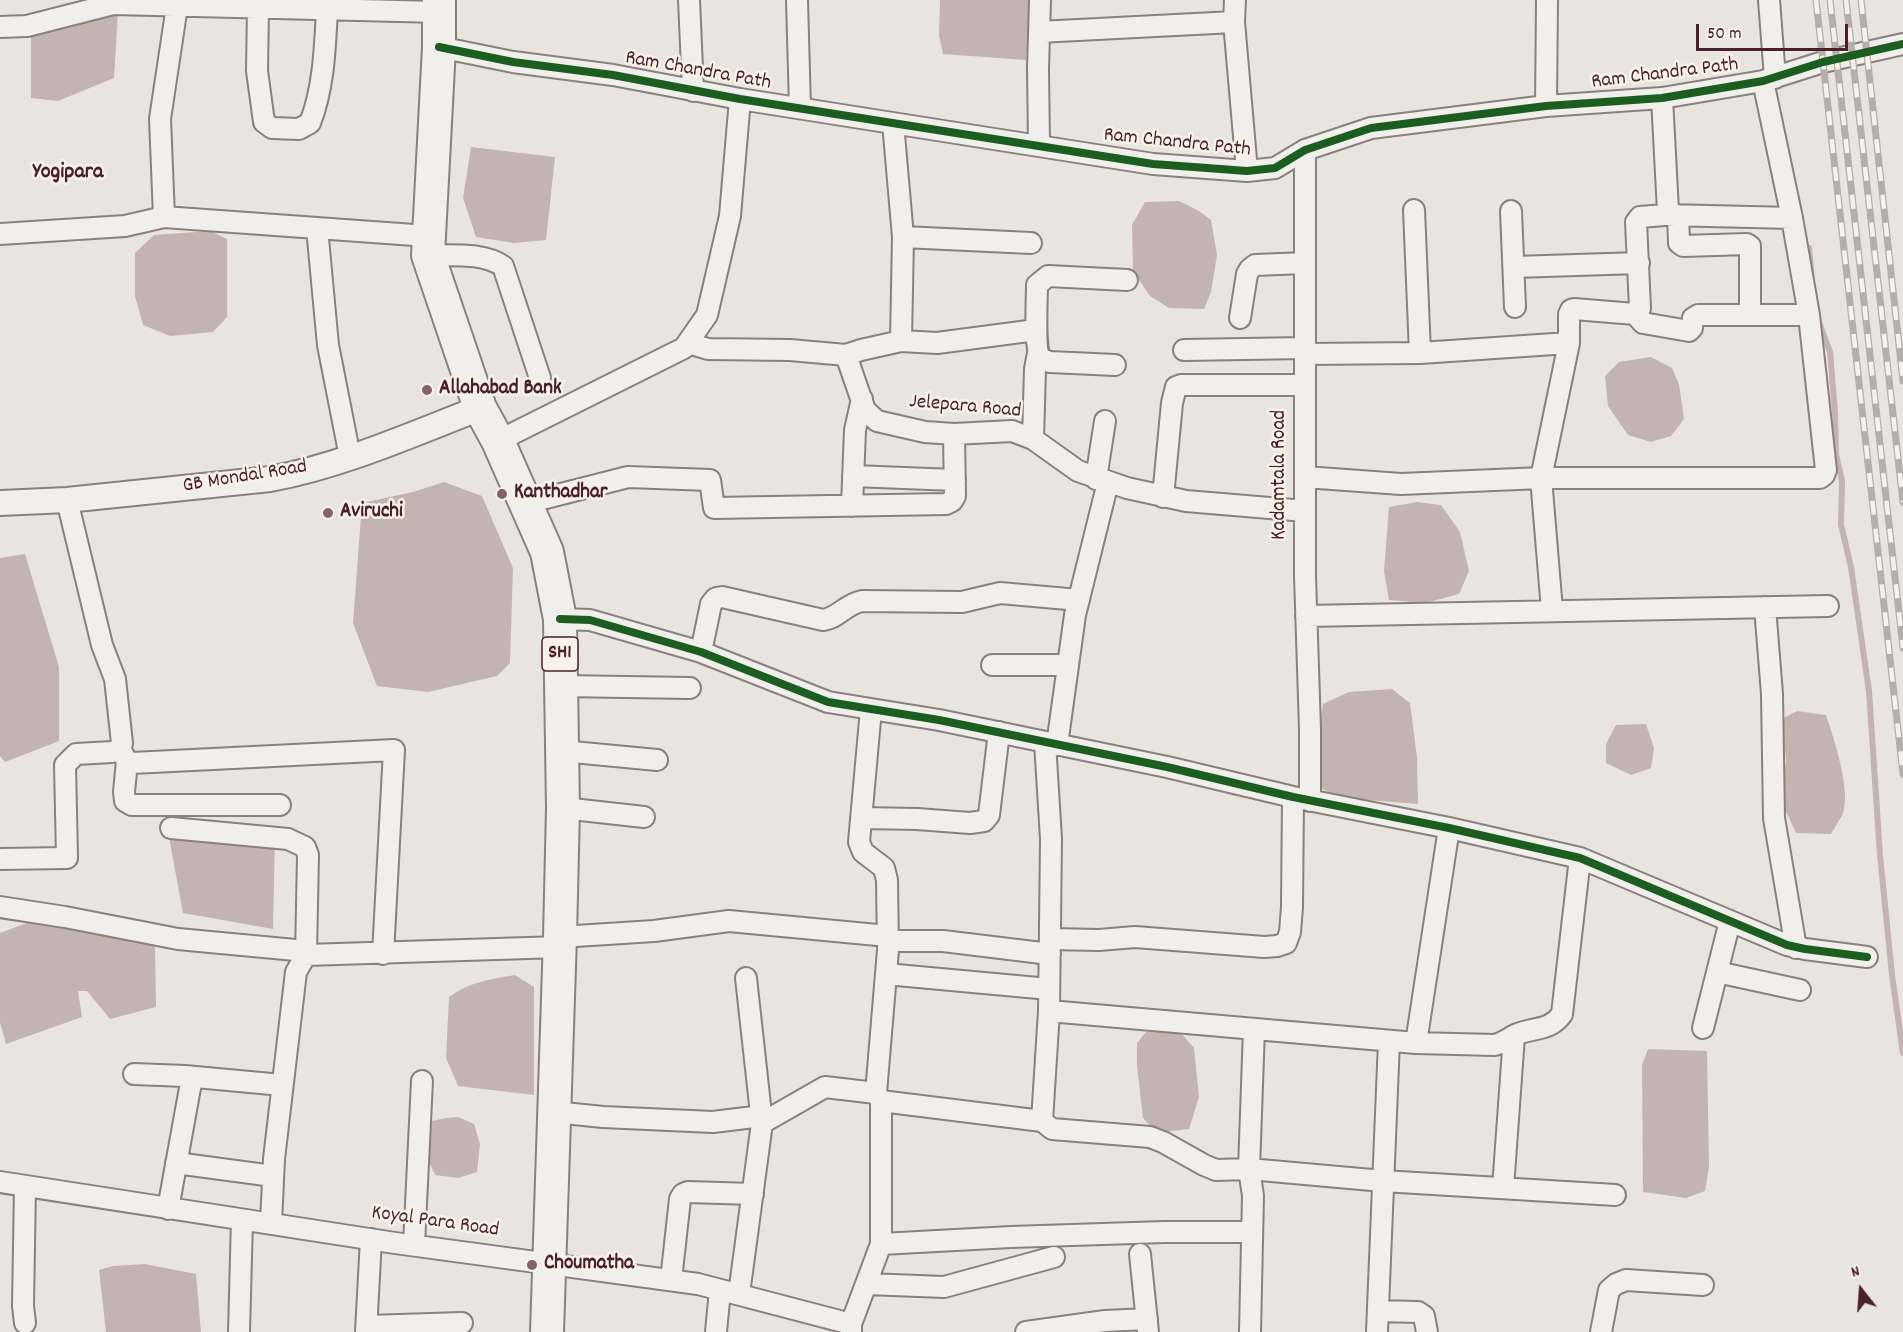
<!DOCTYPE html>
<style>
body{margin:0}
#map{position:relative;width:1903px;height:1332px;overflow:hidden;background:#e8e5e0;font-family:Dekko,sans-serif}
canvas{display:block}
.north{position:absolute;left:1831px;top:1260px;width:60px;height:60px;-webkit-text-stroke:4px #f7f3e8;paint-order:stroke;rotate:343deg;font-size:16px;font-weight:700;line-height:24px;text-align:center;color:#4a1f2b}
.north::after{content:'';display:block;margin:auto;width:21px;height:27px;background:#4a1f2b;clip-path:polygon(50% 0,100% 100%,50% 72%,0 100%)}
.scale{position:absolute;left:1696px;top:24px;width:152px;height:27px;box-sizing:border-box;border:3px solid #4a1f2b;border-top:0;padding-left:8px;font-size:18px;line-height:21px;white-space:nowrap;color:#4a1f2b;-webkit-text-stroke:4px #f7f3e8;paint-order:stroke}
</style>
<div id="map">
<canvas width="1903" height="1332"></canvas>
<div class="north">N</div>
<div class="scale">50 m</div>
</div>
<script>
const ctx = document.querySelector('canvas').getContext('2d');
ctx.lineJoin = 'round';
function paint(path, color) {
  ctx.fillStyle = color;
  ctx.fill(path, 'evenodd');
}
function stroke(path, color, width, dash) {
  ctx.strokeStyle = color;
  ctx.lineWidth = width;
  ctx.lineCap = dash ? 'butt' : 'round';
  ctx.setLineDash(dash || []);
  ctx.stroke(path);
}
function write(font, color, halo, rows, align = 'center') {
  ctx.font = font + ' Dekko,sans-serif';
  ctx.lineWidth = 5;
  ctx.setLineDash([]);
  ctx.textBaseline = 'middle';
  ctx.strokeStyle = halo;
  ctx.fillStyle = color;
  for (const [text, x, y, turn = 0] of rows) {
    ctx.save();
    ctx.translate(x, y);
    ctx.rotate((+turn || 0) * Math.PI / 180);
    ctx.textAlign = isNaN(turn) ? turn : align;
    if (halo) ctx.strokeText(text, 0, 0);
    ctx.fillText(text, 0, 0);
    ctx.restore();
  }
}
const water = new Path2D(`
 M940 0H1031L1026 60 943 54 939 36Z
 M118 13 114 78 58 101 31 98V33L85 19Z
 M471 147 555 157 546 240 514 243 476 237 463 198Z
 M1179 201 1199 211 1211 220 1217 255 1211 292 1204 309 1169 308 1150 296 1133 271 1132 225 1145 202Z
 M210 231 227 239V317L213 332 170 336 143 325 135 296V253L154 235Z
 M1651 357 1672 368 1679 384 1684 419 1671 436 1651 442 1628 435 1608 406 1605 376 1619 362Z
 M444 482 482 496 513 568 510 663 497 676 428 692 377 686 353 623 362 503 413 492Z
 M1417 502 1441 505 1460 532 1469 571 1459 594 1425 603 1389 600 1384 571 1389 507Z
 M25 554 59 667V741L5 762 0 756V558Z
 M1392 689 1410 703 1417 757 1418 804 1342 798 1320 788 1319 736 1323 704 1349 692Z
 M1797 711 1826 715C1834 739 1851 790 1843 813 1840 820 1834 828 1831 834L1796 833 1781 801 1786 760 1782 719Z
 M1646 724 1654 748 1651 768 1631 775 1606 763V744L1616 725Z
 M167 826 275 835 273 929 183 913Z
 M35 920 143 928 155 948 156 1007 110 1019 87 991H78L82 1017 6 1044 0 1022V933Z
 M515 975 534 987V1095L458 1086 446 1058 449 997C469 982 491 979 515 975Z
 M1146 1032 1181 1033 1194 1048 1199 1097 1189 1129 1156 1133 1143 1118 1137 1066V1043Z
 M1648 1049 1707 1051 1709 1167 1705 1191 1686 1198 1643 1192 1642 1065Z
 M458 1117 474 1124 480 1144 477 1172 458 1178 435 1175 423 1149 428 1122 446 1118Z
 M145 1264 196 1274 201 1332H106L99 1270 113 1266Z`);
const stream = new Path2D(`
 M1809 248 1812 280
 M1817 317 1830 352 1835 412 1836 454 1842 481 1841 525 1851 567 1869 691 1880 855 1892 975 1903 1053`);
const minor = new Path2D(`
 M689 0 693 91
 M797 0 800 108
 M1235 0 1234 22 1247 171
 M1769 0 1775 78
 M177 6 160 119 164 217 428 236
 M258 8 257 71 264 122 272 128 299 129 310 123C324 87 325 47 327 9
 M0 27 27 26 113 4 439 12
 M1039 32 1234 22
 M439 47 513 62 613 75 740 99 1153 164 1247 171 1275 168 1305 150 1371 128 1546 106 1662 98 1763 81 1823 62 1903 44
 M1546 106 1547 0
 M893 123 903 237 901 341
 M1039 145 1038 69 1040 0
 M1305 150V576L1310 729V801
 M1414 210 1420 353
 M1511 211 1515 307
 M1667 215 1792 218
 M1678 215 1679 243 1683 246 1747 244 1750 246V315
 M317 228 328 345 350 457
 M0 234 125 226 164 217
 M903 237 1031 243
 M428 255C454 256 481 252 503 266L540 378
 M1514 267 1639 263
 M1635 314 1643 323 1689 331 1692 328 1693 318 1698 315H1809
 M1240 318 1247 274 1250 269 1255 265 1305 263
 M688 343 708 349 790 350 846 355 865 410 877 421 925 432 954 434 1012 431 1033 439 1078 471 1127 488 1186 501 1305 511
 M1184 350 1304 348
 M1305 354 1420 353 1569 343
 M846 355 861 350 901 341 937 343 1036 330
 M1115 365 1050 362C1047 361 1043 360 1041 358 1034 351 1037 297 1037 285L1048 276 1127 280
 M1033 439 1035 369 1038 353
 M498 441 684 348 707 315 730 216 740 99
 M853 476 955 480
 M1305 477 1401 484 1541 478H1820L1824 475 1826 470 1809 315 1792 218 1763 81
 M1096 479 1105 421
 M1163 497 1172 403 1176 387 1181 385H1305
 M526 503 628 477 710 480 714 508 946 504 952 501 955 496 954 434
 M852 506 855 430 862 399
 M1765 607 1772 694 1774 818 1796 948
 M1552 610 1541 478 1569 343V314L1571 310 1574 309 1635 314 1639 312 1640 308 1636 222 1640 217 1665 215 1668 211 1662 98
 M1306 616 1828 606
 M560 619 590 620 701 652 828 702 939 720 1167 767 1293 797 1449 828 1580 858 1787 945 1805 949 1867 957
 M701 652 711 604 716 598 722 597 823 620C838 618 846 604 862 601L962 602 1000 593 1079 600
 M992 665H1068
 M561 686 690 688
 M1057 745 1075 615 1108 482
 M120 749 127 761 132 763 394 750 383 954
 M562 751 657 760
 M127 761 124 792 125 801 132 805H280
 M563 808 644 817
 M861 818 917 819 970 823 984 821 989 815 999 732
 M171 828 288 839 305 847 308 855 306 955 296 972 274 1159 271 1223
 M0 859 67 858 65 765 76 754 112 752 120 749 122 743 115 679 102 645 67 500
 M0 907 65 917 178 939 306 951
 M560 937 654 931 729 921 888 936
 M1050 939 1099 940 1135 937 1264 947 1277 946 1286 943 1290 932 1292 907 1293 797
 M888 941H943L1050 954
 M306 955 560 947
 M1717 972 1800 990
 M886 974 1049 989
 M746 978 762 1123
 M1049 1011 1416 1043 1495 1045C1502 1043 1507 1040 1513 1036 1530 1027 1550 1032 1562 1014L1580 858
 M1703 1028 1730 921
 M1416 1043 1449 828
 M134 1074 185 1076 282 1085
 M881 1101 1042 1121 1052 1129 1150 1137 1163 1142 1204 1165 1216 1170 1249 1169 1383 1181 1615 1195
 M554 1112 603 1117 713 1122 762 1116
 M1042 1121 1049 1011 1051 839 1045 742
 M176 1163 273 1176
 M0 1182 395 1243 698 1284 851 1324
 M25 1186 23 1306 25 1323
 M1503 1188 1514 1036
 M168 1209 192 1077
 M881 1244 1011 1237 1164 1232H1251
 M414 1245 422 1081
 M1140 1254 1148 1332
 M671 1280 680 1199 683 1194 688 1192 753 1194
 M867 1284 944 1287 1054 1257
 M739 1294 762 1123 825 1087 876 1093
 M1378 1311 1418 1312 1424 1316 1427 1332
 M367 1326 462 1323
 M239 1332 242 1220
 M366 1332 371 1239
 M716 1332 720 1290
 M851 1332V1324L881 1244V1101L876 1093 888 950 887 880 884 868 863 852 859 842 871 709
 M1026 1332 1105 1321 1147 1319
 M1250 1332 1253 1196 1249 1169 1254 1029
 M1377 1332 1389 1041
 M1601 1332 1609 1290 1616 1284 1626 1280 1703 1285`);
const tertiary = new Path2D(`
 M0 503 67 500 270 479C341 466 413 434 480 408`);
const primary = new Path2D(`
 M439 0V47L428 255 480 408 498 441 547 552 560 619 563 808 560 937 547 1332`);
const rail = new Path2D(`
 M1816 0 1903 774
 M1830 0 1903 648
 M1846 0 1903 502
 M1861 0 1903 381`);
const cycleway = new Path2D(`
 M439 47 513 62 613 75 740 99 1153 164 1247 171 1275 168 1305 150 1371 128 1546 106 1662 98 1763 81 1823 62 1903 44
 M560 619 590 620 701 652 828 702 939 720 1167 767 1293 797 1449 828 1580 858 1787 945 1805 949 1867 957`);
const markers = [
 [427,390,6,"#81646a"],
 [502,494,6,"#81646a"],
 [328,513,6,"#81646a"],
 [532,1265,6,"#81646a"]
];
const shields = [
 [560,654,36]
];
const shieldNames = [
 ["SH1",560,654]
];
const streetNames = [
 ["Ram Chandra Path",698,72,10],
 ["Ram Chandra Path",1665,75,-7],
 ["Ram Chandra Path",1177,144,6],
 ["Jelepara Road",965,408,5],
 ["Kadamtala Road",1281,475,-90],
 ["GB Mondal Road",245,478,-9],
 ["Koyal Para Road",435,1223,8]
];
const poiNames = [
 ["Allahabad Bank",439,390],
 ["Kanthadhar",514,494],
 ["Aviruchi",340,513],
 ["Choumatha",544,1265]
];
const neighbourhoodNames = [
 ["Yogipara",68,174]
];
paint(water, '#c3b4b1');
stroke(stream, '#c3b4b1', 6);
stroke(minor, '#898080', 24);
stroke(tertiary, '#898080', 28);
stroke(primary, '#898080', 36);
stroke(minor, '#f0efeb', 20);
stroke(tertiary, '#f0efeb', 24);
stroke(primary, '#f0efeb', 32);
stroke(rail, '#b4aeac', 7);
stroke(rail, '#f7f3e8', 4.5, [14]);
stroke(cycleway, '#1b5e20', 8);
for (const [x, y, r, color] of markers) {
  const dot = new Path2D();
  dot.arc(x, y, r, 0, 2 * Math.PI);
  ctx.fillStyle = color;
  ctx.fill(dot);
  stroke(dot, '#f7f3e8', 2);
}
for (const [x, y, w] of shields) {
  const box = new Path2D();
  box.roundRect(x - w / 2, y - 17, w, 34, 4.5);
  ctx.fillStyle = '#f7f3e8';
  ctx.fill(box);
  stroke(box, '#4a1f2b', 1.5);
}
write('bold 20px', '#4a1f2b', null, shieldNames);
write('21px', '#4a1f2b', '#f7f3e8', streetNames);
write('bold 21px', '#4a1f2b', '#f7f3e8', poiNames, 'left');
write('bold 22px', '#4a1f2b', '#f7f3e8', neighbourhoodNames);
</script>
